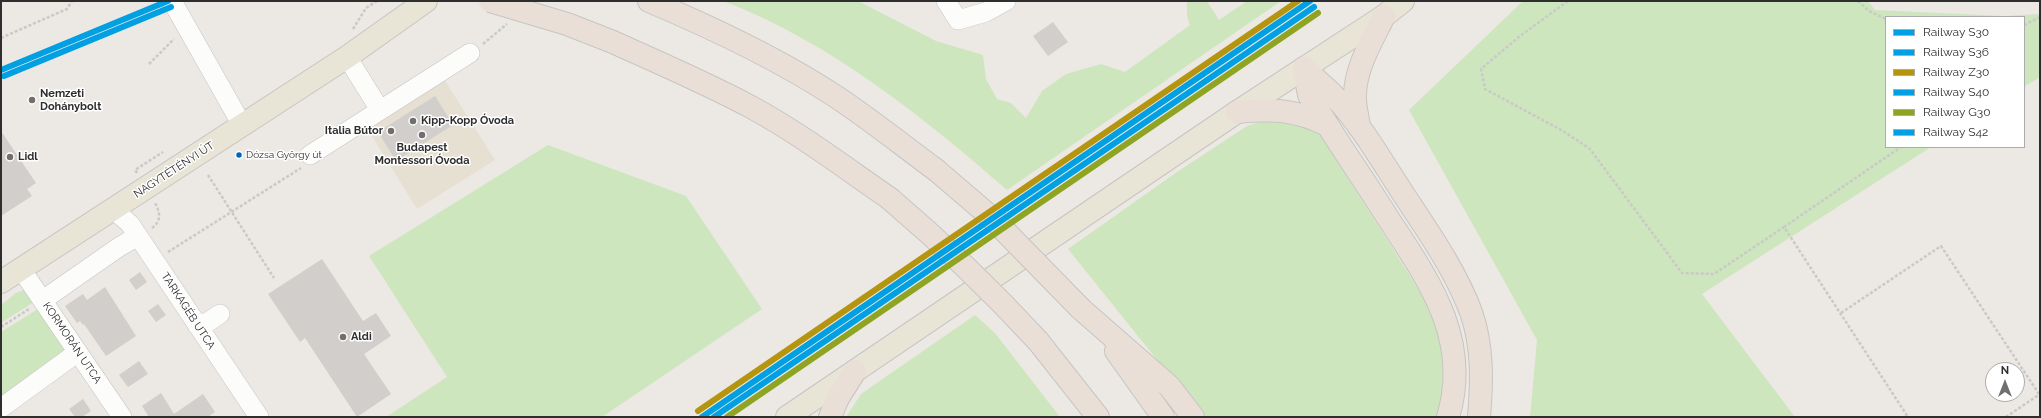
<!DOCTYPE html>
<meta charset="utf-8">
<style>
body{margin:0}
#map{position:relative;width:2041px;height:418px;overflow:hidden;background:#ece8e4;font-family:Raleway,sans-serif}
canvas{display:block}
.frame{position:absolute;inset:0;border:2px solid #2e2e2e;pointer-events:none}
.legend{position:absolute;left:1885px;top:16px;width:140px;height:132px;box-sizing:border-box;background:#fff;border:1px solid #ababab;margin:0;padding:5px 7px;list-style:none;font-size:12px;color:#2e2e2e}
.legend li{display:flex;align-items:center;gap:8px;height:20px}
.legend b{width:20px;border:1px solid #ababab}
.north{position:absolute;left:1985px;top:362px;width:40px;height:40px;box-sizing:border-box;background:#fff;border:1px solid #ababab;border-radius:50%;rotate:0deg;font-size:11px;font-weight:700;line-height:16px;text-align:center;color:#2e2e2e}
.north::after{content:'';display:block;margin:auto;width:14px;height:18px;background:#706f6e;clip-path:polygon(50% 0,100% 100%,50% 72%,0 100%)}
</style>
<div id="map">
<canvas width="2041" height="418"></canvas>
<div class="frame"></div>
<ul class="legend">
<li><b style="height:5px;background:#00a0e3"></b>Railway S30</li>
<li><b style="height:5px;background:#00a0e3"></b>Railway S36</li>
<li><b style="height:5px;background:#b59510"></b>Railway Z30</li>
<li><b style="height:5px;background:#00a0e3"></b>Railway S40</li>
<li><b style="height:5px;background:#90a423"></b>Railway G30</li>
<li><b style="height:5px;background:#00a0e3"></b>Railway S42</li>
</ul>
<div class="north">N</div>
</div>
<script>
const ctx = document.querySelector('canvas').getContext('2d');
ctx.lineJoin = 'round';
function paint(path, color) {
  ctx.fillStyle = color;
  ctx.fill(path, 'evenodd');
}
function stroke(path, color, width, dash) {
  ctx.strokeStyle = color;
  ctx.lineWidth = width;
  ctx.lineCap = dash ? 'butt' : 'round';
  ctx.setLineDash(dash || []);
  ctx.stroke(path);
}
function write(font, color, halo, rows, align = 'center') {
  ctx.font = font + ' Raleway,sans-serif';
  ctx.lineWidth = 3;
  ctx.setLineDash([]);
  ctx.textBaseline = 'middle';
  ctx.strokeStyle = halo;
  ctx.fillStyle = color;
  for (const [text, x, y, turn = 0] of rows) {
    ctx.save();
    ctx.translate(x, y);
    ctx.rotate((+turn || 0) * Math.PI / 180);
    ctx.textAlign = isNaN(turn) ? turn : align;
    if (halo) ctx.strokeText(text, 0, 0);
    ctx.fillText(text, 0, 0);
    ctx.restore();
  }
}
const education = new Path2D(`
 M444 79 495 160 417 209 367 128Z`);
const green = new Path2D(`
 M723 1H858L936 41 983 55 986 79 997 99 1011 103 1026 118 1042 91 1066 74 1101 64 1125 72 1190 25 1187 16V1H1207L1219 20 1247 1H1281L1007 190C922 116 830 42 723 1Z
 M1523 1H1868L1875 10 2004 16 2040 14V77L2024 87V17H1886V147H1931L1702 294 1795 417H1530L1537 340 1409 110Z
 M1276 117 1305 123 1322 137 1426 301 1441 338 1445 376 1440 412 1437 417H1203L1068 249 1177 172 1247 126Z
 M548 145 686 196 762 309 602 417H386L447 377 369 256Z
 M24 290 37 300 1 323V305L16 293Z
 M38 309 67 351 1 397V332Z
 M975 315 995 333 1060 417H846L861 394Z`);
const building = new Path2D(`
 M1053 22 1068 42 1048 56 1033 36Z
 M435 96 453 125 396 161 378 132Z
 M1 131 36 183 27 189 32 196 1 216Z
 M322 259 363 321 376 313 391 336 364 354 391 394 357 417 305 338 300 342 268 294Z
 M140 272 147 282 136 290 129 280Z
 M105 287 136 336 106 356 84 324 83 325 80 321 77 323 65 306 83 294 87 300Z
 M158 304 166 315 156 322 148 311Z
 M139 361 148 374 128 387 119 375Z
 M161 393 174 414 203 394 215 412 208 417H149L142 406Z
 M83 399 91 411 82 417H75L69 409Z`);
const path = new Path2D(`
 M1568 1 1520 36 1481 69 1485 89 1563 131 1590 149 1682 273 1714 274 1784 227 1908 417
 M1858 1 1869 11 1886 19
 M2024 25 2040 17
 M353 29 366 8 377 1
 M1 38 67 9 72 1
 M483 44 507 24
 M149 64 174 39
 M137 173 135 170 163 152
 M208 175 274 278
 M1784 227 1901 147
 M152 228C162 221 160 212 155 203
 M168 252 301 168
 M1841 313 1941 246 2039 394
 M1 327 29 309
 M2006 417 2040 394`);
const minor = new Path2D(`
 M172 1 242 125
 M946 1 958 20 986 12 1006 1
 M347 57 380 110
 M310 155 470 53
 M113 209 130 224 259 417
 M21 269 122 417
 M43 300 119 247 138 236
 M197 325 208 322 220 314
 M1 408 78 352`);
const major = new Path2D(`
 M1 282 347 57 426 1
 M787 417 1237 112 1384 16 1403 1`);
const highway = new Path2D(`
 M649 1C713 28 777 58 835 96 870 119 902 145 936 170
 M613 42C659 63 706 83 751 107 799 133 844 167 889 198
 M1304 68C1314 78 1325 87 1335 97 1364 128 1385 167 1408 201 1431 236 1456 272 1471 312 1483 346 1482 382 1479 417
 M1304 68 1309 95C1333 136 1361 175 1386 215 1427 278 1472 338 1448 417
 M1237 112C1272 109 1295 109 1327 125
 M1359 127C1358 117 1354 105 1355 94 1356 66 1372 41 1384 16
 M1081 309 1169 386 1193 417
 M1038 341 1098 417
 M1116 351 1163 417
 M830 417 838 398 855 371`);
const highwayBridge = new Path2D(`
 M490 1 567 24 613 42
 M936 170 991 217 1081 309
 M889 198C942 243 991 290 1038 341`);
const rail1 = new Path2D(`
 M702 417 1310 1`);
const rail2 = new Path2D(`
 M714 417 1314 7`);
const rail3 = new Path2D(`
 M698 411 1298 1`);
const rail4 = new Path2D(`
 M1 70 168 1`);
const rail5 = new Path2D(`
 M727 417 1318 13`);
const rail6 = new Path2D(`
 M4 76 171 7`);
const markers = [
 [32,100,4,"#706f6e"],
 [413,121,4,"#706f6e"],
 [391,131,4,"#706f6e"],
 [422,135,4,"#706f6e"],
 [239,155,3.5,"#0065bd"],
 [10,157,4,"#706f6e"],
 [343,337,4,"#706f6e"]
];
const busNames = [
 ["Dózsa György út",246,155]
];
const poiNames = [
 ["Nemzeti",40,94],
 ["Dohánybolt",40,107],
 ["Kipp-Kopp Óvoda",421,121],
 ["Italia Bútor",383,131,"right"],
 ["Budapest",422,148,"center"],
 ["Montessori Óvoda",422,161,"center"],
 ["Lidl",18,157],
 ["Aldi",351,337]
];
const streetNames = [
 ["NAGYTÉTÉNYI ÚT",174,170,-33],
 ["TARKAGÉB UTCA",188,311,57],
 ["KORMORÁN UTCA",72,343,56]
];
paint(education, '#e6e0d3');
paint(green, '#cee6be');
paint(building, '#d1cecb');
stroke(minor, '#c5c4c5', 20);
stroke(major, '#c6c5c4', 24);
stroke(highway, '#c6c5c4', 24);
stroke(path, '#c9c9c8', 2.5, [3, 2]);
stroke(minor, '#fcfcfb', 19);
stroke(major, '#e8e4d6', 22);
stroke(highway, '#eadfd6', 22);
stroke(highwayBridge, '#c6c5c4', 24, []);
stroke(highwayBridge, '#eadfd6', 22);
stroke(rail1, '#00a0e3', 6);
stroke(rail2, '#00a0e3', 6);
stroke(rail3, '#b59510', 6);
stroke(rail4, '#00a0e3', 6);
stroke(rail5, '#90a423', 6);
stroke(rail6, '#00a0e3', 6);
for (const [x, y, r, color] of markers) {
  const dot = new Path2D();
  dot.arc(x, y, r, 0, 2 * Math.PI);
  ctx.fillStyle = color;
  ctx.fill(dot);
  stroke(dot, '#fff', 1.5);
}
write('10px', '#2e2e2e', '#fff', busNames, 'left');
write('bold 11px', '#2e2e2e', '#fff', poiNames, 'left');
write('11px', '#2e2e2e', '#fff', streetNames);
</script>
